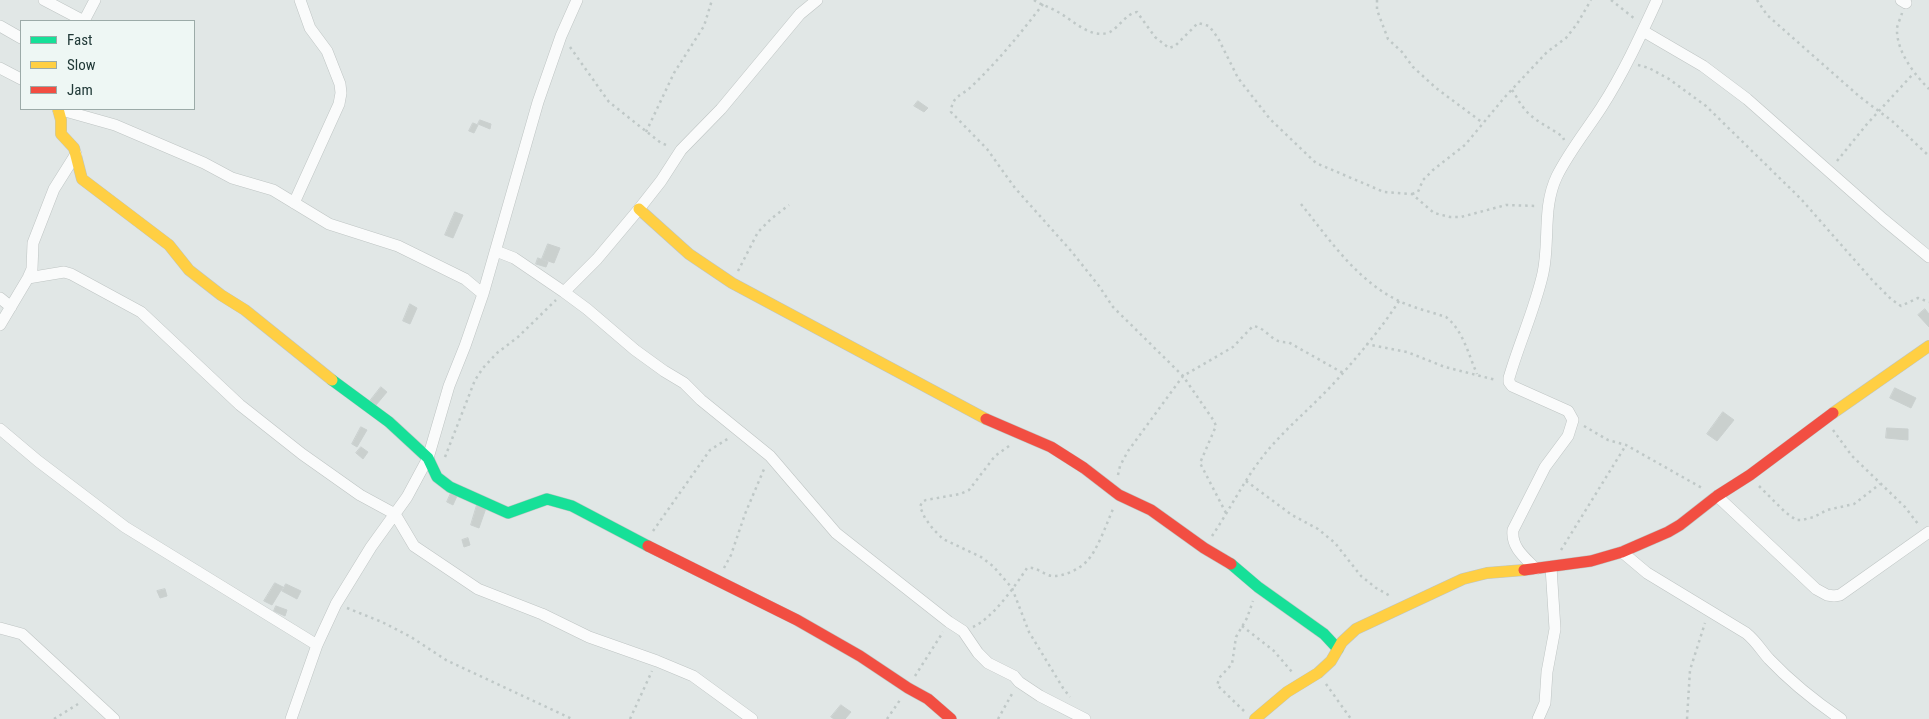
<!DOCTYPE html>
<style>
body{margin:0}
#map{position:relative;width:1929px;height:719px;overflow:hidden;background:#e1e7e6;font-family:"Roboto Condensed",sans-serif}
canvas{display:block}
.legend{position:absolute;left:20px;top:20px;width:175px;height:90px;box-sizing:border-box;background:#eef7f4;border:1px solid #9caba8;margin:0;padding:6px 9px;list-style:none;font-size:15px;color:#203937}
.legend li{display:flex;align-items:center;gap:10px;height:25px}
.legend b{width:25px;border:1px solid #9caba8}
</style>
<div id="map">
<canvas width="1929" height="719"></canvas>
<ul class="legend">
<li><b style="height:6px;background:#16e098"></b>Fast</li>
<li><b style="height:6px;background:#ffcf43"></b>Slow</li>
<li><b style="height:6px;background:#f24e42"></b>Jam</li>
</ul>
</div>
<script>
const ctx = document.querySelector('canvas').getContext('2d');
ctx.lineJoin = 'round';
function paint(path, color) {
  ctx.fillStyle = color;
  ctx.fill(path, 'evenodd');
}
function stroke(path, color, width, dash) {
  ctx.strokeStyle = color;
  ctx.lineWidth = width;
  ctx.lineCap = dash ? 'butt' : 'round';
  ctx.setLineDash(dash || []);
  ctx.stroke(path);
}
const building = new Path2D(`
 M918 101 928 108 924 112 914 106Z
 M480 120 491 124 490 129 478 124Z
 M473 123 478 125 474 133 469 131Z
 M455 212 463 215 453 238 445 235Z
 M548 244 560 248 554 263 542 259Z
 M538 258 548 262 546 267 536 264Z
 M410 304 417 308 410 324 403 321Z
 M1925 309 1929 314V327L1918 315Z
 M381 387 387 392 376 405 370 401Z
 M1895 388 1916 398 1911 408 1890 398Z
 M1723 412 1734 420 1717 441 1707 434Z
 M361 427 367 430 357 447 352 444Z
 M1887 428 1908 429V440L1886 438Z
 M361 447 368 452 363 459 356 453Z
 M451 493 457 496 453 505 447 502Z
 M477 505 486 508 479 528 471 525Z
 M468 538 470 545 464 547 462 540Z
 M275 583 283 587 272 605 264 601Z
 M286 584 301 591 297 599 282 591Z
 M165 589 167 596 160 598 157 591Z
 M276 606 287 610 285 616 274 611Z
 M841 705 851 712 845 719H834L831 717Z`);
const path = new Path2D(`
 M1034 0C1041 5 1050 7 1058 12 1073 20 1091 40 1110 32 1119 27 1127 13 1137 12L1155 37 1169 48 1175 46 1198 23 1209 26 1218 38 1238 78 1270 119 1316 163 1384 192 1412 194 1434 213 1450 217H1461L1506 205 1537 206
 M1377 0V10L1388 39 1402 52 1413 67 1436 88 1483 123
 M1611 0 1635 19
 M1757 0 1767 15 1860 97 1892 121 1929 156
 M1043 4C1021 33 998 61 972 86 962 96 952 95 951 112L987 149 1015 188 1072 252 1099 286 1113 307 1183 376 1214 421 1216 426 1200 463 1227 515
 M1902 13C1901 17 1898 23 1897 28 1896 51 1914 74 1929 89
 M570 47 609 102 661 143 669 146
 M1638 65 1649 68 1669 79 1706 106 1801 199 1873 281 1891 299 1901 306 1918 298 1929 302
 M1512 90C1516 95 1518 101 1523 107 1533 121 1550 127 1563 137L1564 140
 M646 132 674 73 704 26 712 0
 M1837 161 1867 124 1913 74
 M1412 194 1418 192 1423 180 1433 170 1465 145 1504 98 1547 52 1566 38 1577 24 1591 0
 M1301 204C1329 239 1357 281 1399 301 1414 308 1431 312 1446 317 1463 330 1469 356 1477 374
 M738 271 758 232 772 218 789 205
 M1366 344 1407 352 1445 367 1496 380
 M1584 426 1608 440 1626 445 1702 488
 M1833 430 1852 456 1905 507 1918 524
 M1009 446 995 456 969 490 960 494 926 500 922 502 920 507 925 518 933 529 943 539 981 557 993 566 1012 588 1029 632 1063 688 1070 697
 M445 457 475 380 483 368 497 353 518 337 556 300
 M1118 475 1120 466 1128 451 1183 376 1233 347 1253 326C1268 328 1271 344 1288 342L1343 373
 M1246 481 1292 515 1318 529 1335 543 1361 576 1376 588 1392 597
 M1759 486 1785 512 1796 520H1802L1814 517 1827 510 1854 504 1880 484
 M653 531 710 450 729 438
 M1212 536C1231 508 1246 476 1268 450 1291 423 1320 400 1343 373 1363 350 1383 326 1399 301
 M1561 550 1626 445
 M724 568 731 555 745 514 764 469
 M347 608 382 622 411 637 446 660 572 719
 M1242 626 1274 651 1292 672
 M973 627C993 618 1015 586 1027 568 1036 566 1044 575 1052 576 1063 577 1080 569 1087 561 1097 551 1107 523 1113 509
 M915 676 943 632
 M1326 684 1351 719
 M1244 711 1217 685 1220 677 1232 664 1236 637 1247 618 1253 601
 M54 719 78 704
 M630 719 652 671
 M887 719 900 700
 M998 719 1013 692
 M1687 719 1690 670 1705 623`);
const street = new Path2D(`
 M44 0 84 21
 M1901 0 1906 3
 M84 21 95 0
 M0 26 21 38
 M1643 31 1703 66 1747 99 1883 219 1929 257
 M0 68 21 79
 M58 109 115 125 204 163 232 178 273 190 329 224 398 246 465 279 483 294
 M294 203 339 104 341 93 340 84 327 51 310 28 300 0
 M496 251 514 258 564 292 587 309 635 350 664 371 684 383 701 400 770 456 836 533 949 622 963 631 978 653 988 663 1014 676 1019 682 1040 696 1085 719
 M28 278 64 272 71 274 141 312 240 405 302 454 360 495 395 514 414 546 478 589 542 614 589 637 657 661 693 676 752 719
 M564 292 597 259 639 209 661 181 681 150 721 109 800 14 817 0
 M0 298 11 307
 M0 325 28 278 32 269 33 243 54 189 76 154
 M0 429 38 461 125 527 317 645
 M1717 496 1816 589 1827 595 1834 596 1840 595 1929 532
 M1622 552 1647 573 1746 633C1756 641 1761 650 1769 659 1790 681 1816 702 1841 719
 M1536 569C1524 557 1511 547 1513 530L1545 467 1568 436 1573 420 1568 411 1512 386 1509 382V378C1519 343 1535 309 1543 273 1550 241 1542 207 1557 176 1569 152 1586 131 1601 108 1623 74 1640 37 1657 0
 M0 628 22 634 114 719
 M291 719 317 645 336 604 371 547 407 497 428 458 449 386 465 346 483 294 538 102 561 36 577 0
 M1538 719 1545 703 1547 672 1555 629 1551 567`);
const fast = new Path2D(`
 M332 380 389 422 428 458 437 477 450 487 508 513 547 499 572 506 648 546
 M1231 564 1258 587 1324 634 1338 649`);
const slow = new Path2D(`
 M58 109 61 120V134L74 148 82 179 169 245 189 270 221 295 245 310 332 380
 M639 209 689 254 732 283 986 419
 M1833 413 1929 346
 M1255 719 1287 692 1318 673 1331 661 1342 642 1356 629 1463 579 1487 573 1524 570`);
const jam = new Path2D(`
 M986 419 1051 447 1084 468 1119 495 1151 510 1204 548 1231 564
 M648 546 797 620 860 656 908 688 928 699 951 719
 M1524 570 1591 561 1622 552 1668 532 1680 525 1717 496 1750 475 1833 413`);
paint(building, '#cad0ce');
stroke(building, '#cad0cf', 1);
stroke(street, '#bec4c3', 12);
stroke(fast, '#bdc5c3', 12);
stroke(slow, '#bdc5c3', 12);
stroke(jam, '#bdc5c3', 12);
stroke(path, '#bfc8c7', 2.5, [2.5, 4]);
stroke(street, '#fafbfb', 11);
stroke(fast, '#16e098', 11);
stroke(slow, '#ffcf43', 11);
stroke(jam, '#f24e42', 11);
</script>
